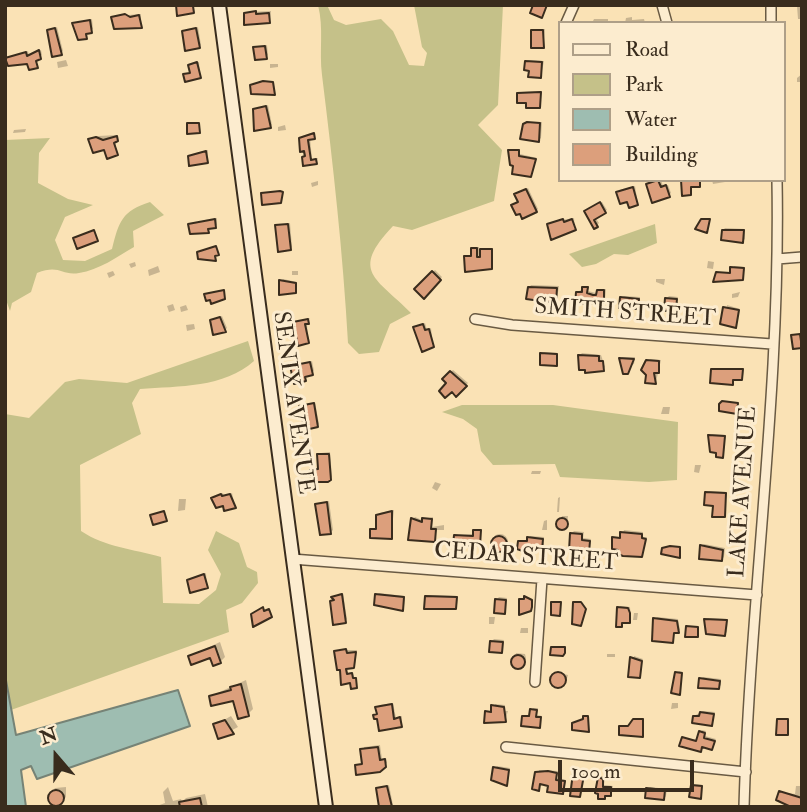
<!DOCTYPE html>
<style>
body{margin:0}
#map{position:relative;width:807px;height:812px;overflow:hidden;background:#fae2b5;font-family:"IM FELL Double Pica",serif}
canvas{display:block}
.frame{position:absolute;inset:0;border:7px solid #392c1d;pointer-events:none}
.legend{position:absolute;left:558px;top:21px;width:228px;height:161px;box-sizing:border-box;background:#fceccf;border:2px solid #ae9f88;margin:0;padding:9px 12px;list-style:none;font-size:21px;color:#392c1d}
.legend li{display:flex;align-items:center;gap:14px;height:35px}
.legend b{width:35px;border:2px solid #ae9f88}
.north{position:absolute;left:21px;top:721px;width:70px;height:70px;-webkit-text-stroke:5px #fceccf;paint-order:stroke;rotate:340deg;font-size:19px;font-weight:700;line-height:28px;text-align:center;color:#392c1d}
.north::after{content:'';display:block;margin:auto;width:24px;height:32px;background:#392c1d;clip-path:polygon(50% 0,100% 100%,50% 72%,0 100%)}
.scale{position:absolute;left:558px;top:760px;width:136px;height:32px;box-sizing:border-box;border:4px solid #392c1d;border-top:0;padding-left:9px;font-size:21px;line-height:24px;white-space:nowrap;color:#392c1d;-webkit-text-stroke:5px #fceccf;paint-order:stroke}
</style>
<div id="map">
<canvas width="807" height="812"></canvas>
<div class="frame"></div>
<ul class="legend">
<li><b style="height:9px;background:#fceccf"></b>Road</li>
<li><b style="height:19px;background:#c5c189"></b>Park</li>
<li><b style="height:19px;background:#9ebdb1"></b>Water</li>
<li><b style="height:19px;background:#dc9f7c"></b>Building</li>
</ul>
<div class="north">N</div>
<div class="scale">100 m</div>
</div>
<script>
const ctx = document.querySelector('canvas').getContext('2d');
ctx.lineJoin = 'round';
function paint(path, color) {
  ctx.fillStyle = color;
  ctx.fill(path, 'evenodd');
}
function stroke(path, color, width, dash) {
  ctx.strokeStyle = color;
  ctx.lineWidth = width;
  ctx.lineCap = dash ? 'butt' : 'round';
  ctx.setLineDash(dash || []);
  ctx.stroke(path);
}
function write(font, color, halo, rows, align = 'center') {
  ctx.font = font + ' "IM FELL Double Pica",serif';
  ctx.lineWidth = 6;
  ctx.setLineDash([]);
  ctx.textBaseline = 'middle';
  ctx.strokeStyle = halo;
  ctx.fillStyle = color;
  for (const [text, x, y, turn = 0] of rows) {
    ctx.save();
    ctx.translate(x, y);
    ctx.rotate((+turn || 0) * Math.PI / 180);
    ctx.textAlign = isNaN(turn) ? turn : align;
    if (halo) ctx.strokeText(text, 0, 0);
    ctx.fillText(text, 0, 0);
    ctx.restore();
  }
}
const green = new Path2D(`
 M318 5H327L334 20 346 25 381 19 393 31 409 65 424 66 427 53 422 47 414 5H503L498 105 478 125 502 150 494 201 412 230 393 226C349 272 377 278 411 313L390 324 379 352 359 354 348 343C343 253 333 164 322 75 319 51 324 28 318 5Z
 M50 138 39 153 38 183 68 199 93 205 65 217 55 240 63 260 85 261 112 249C119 221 122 211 150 202L164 215 133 231 134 247C117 257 99 270 79 273 61 276 60 264 37 273L31 292 12 303 10 311 5 297V140Z
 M655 224 657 243 628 255 614 254 596 264 582 267 569 254Z
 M248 341 254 361C224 388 179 386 140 389L132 403 141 434 80 465 81 531C105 547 133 549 161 557L163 603 199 604 216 590 221 574 208 550 216 531 239 543 247 567 257 572 258 583 242 603 226 610 229 632 11 710 5 675V414L29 418 65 382 79 379 127 383Z
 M462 405H553L678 422 677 480 649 482 560 477 555 464 493 465 481 451 477 429 463 419 442 412Z`);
const water = new Path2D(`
 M5 675 16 735 178 690 190 726 37 779 31 766 21 770 26 807H5Z`);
const shadow = new Path2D(`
 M797 6H802V19H798Z
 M271 11 270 21 246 14 248 12Z
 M141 14V27L113 17 115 16Z
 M632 17V20L644 19 645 23H625L626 18Z
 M92 19 93 29 87 32 86 37 74 23Z
 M594 19H608V23H592Z
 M57 27 63 51 61 53 48 30Z
 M198 27 201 45 199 47 184 31Z
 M535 29H545L543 47 533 31Z
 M267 45 268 55 266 57 255 48Z
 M41 50 42 55 37 58V66L7 58 28 51 29 56Z
 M66 60 68 66 58 68 57 62Z
 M528 60 544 61 541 76 531 69 526 62Z
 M199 62 200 76 185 75 191 72 192 63Z
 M278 64V67L270 68V64Z
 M802 74V82H797V78Z
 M542 91 539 107 519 94 521 92Z
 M268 105 272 125 270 127 255 110Z
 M542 122 541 138 539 140 526 123Z
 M285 125 286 130 278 131V127Z
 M26 129 25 132 13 133 14 130Z
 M315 133 314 138H310L312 159 318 158 316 162 303 158V137Z
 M118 135 115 140 117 154 90 140 98 136Z
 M512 149H520V154L537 158 530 175 515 165Z
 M208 150 207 161 190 156 192 154Z
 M656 180H661L663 186 668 185 671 193 669 195 648 184Z
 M712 180H731V181L713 184Z
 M318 181V185L312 187 311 183Z
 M635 186 638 204 618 192 620 190Z
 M528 188 538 209 536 211 519 202 518 193Z
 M602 202 607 210 595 217 599 223 595 227 588 210Z
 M217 218V225L208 231 190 225Z
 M574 218 575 229 549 224 551 222Z
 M290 223 292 247 290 249 277 226Z
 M725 228 745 229V239L743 241 723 230Z
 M475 247H479V253L484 248H493L491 268 466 257 473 255Z
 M708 261 714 262 713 269 707 268Z
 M135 262 136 266 131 268 129 264Z
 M158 266 160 272 149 276 148 270Z
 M734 266 745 267 742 279 718 273 732 272Z
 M435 270 442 277 424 296 416 289Z
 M113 271 115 275 109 278 107 273Z
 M292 271H298V275H292Z
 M283 279 297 282V289L295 291 281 281Z
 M656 279H665L664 285 656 282Z
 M531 285 559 286 557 299 555 301 529 288Z
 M586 286H589L588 291 596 293 606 289 605 300 591 304 577 303 578 292Z
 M740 292 738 297 732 298V294Z
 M624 296 640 297V306L638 308 622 298Z
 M669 296 678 297 675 309 667 298Z
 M173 304 175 310 169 312 167 306Z
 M186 305 188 310 181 312 180 307Z
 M727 305 740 309 735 326H728Z
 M704 306H709L707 313H703Z
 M222 316 227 328 225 330 212 320Z
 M310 318 307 323 308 341 294 323Z
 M425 323 427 330 431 328 433 346 417 326Z
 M194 324 195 329 187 331 186 325Z
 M544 352 558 353V363L556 365 542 354Z
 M582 353 601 355 605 367 603 369 580 355Z
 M622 357H635L634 364 630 366 621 359Z
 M650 359 661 360 656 382 647 381 645 366Z
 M312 361 314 371 306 375 305 380 292 367Z
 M715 368H744L743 377 735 378 732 383 713 370Z
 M453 370 468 383 456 394 444 379Z
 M315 402 319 424 317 426 301 406Z
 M663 407H670L669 414H661Z
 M712 434 726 435 722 456 710 436Z
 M330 452 332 477 330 479 312 470 320 468 321 453Z
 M695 465H701L699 473 694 472Z
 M541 471 540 474H531L532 471Z
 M435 482 441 484 437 491 432 488Z
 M709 491 727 492 724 516 707 493Z
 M223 493 224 496 232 493 235 507 224 504 215 497Z
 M560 497 559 512H557L558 498Z
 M179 499H186L185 510 178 511Z
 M329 501 333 530 331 532 317 504Z
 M394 510 391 537 372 530 378 528 380 513Z
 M562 516H568L567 528H558Z
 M415 517 422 520 433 517 432 527 444 525V530H437L434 540 413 519Z
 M547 520V530H542L544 521Z
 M477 529H482L479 545 456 535 475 534Z
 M624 530 643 532V537H647L641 555 615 538 622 536Z
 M574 531 584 532 583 538 591 539 588 552 572 533Z
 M492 542a8 8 0 1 1 16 0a8 8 0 1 1-16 0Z
 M530 536 544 537V546L531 551 520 542 528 540Z
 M704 544 725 548 724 557 722 559 702 546Z
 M206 573 207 586 188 580 191 578Z
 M343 593 347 619 345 621 332 602 338 594Z
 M379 593 405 596 404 607 402 609 377 595Z
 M428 595 458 596 457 605 455 607 426 597Z
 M499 597 507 598 504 612 497 599Z
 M620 606 630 607 631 620 618 625Z
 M634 613H638L637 620H633Z
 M489 617H495L494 624H489Z
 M657 617 678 619 680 630 675 631 672 641 655 619Z
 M708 618 728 619 727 632 725 634 706 620Z
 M521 628H528V633H520Z
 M494 639 504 640 501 651 492 641Z
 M220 642 225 657 220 662 212 656H190Z
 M338 650H357L355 664 347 667 348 673 353 672 354 677H357L356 687 351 681 343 683Z
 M516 653 525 654 526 658 521 667H514Z
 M607 654H615V657H607Z
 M634 656 643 659 639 676 630 675Z
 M679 671 683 672 679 693 677 673Z
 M555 672 568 675 565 685 552 684Z
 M703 677 721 679V685L719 687 701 679Z
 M246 680 253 709 248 714 234 699 211 696Z
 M393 703 396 718 402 716 401 725 375 715 379 705Z
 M672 703H678V708L671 709Z
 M495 704 505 705V711H508L505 721 487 712 493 710Z
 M533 708H538L537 715 542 716 539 726 524 717 531 715Z
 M703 711 715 712 712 724 694 716Z
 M231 716 238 727 219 737 215 725Z
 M637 718H644L643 735 621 726 631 725Z
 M702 730 706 731 705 736 716 739 712 748 703 746 700 750 683 738 698 740Z
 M380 745 382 759 386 758 387 763 379 770 357 766 363 763 364 747Z
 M497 766 510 768 507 784 495 768Z
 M539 770 558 771 557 778 566 780 564 790 562 792 541 783 539 789Z
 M577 772 585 773 580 795 574 774Z
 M601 776 605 777 604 785 613 786 612 793 605 797Z
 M694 784 703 785 700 797 692 786Z
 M389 785 393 805 391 807 378 788Z
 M796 786H802V806L780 792 795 794Z
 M66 787V797L61 802 51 803 50 794 55 788Z
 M168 787 173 801 181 799 182 802 186 798 205 794 208 807H154L165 803 163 792Z
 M650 787 667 789 666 796 664 799 648 789Z`);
const building = new Path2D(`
 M176 5 193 6 194 13 177 16Z
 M533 5H547L542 18 530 13Z
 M256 11V14L269 13 270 23 244 25V13Z
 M125 14 130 17 139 15 142 28 114 29 111 17Z
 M90 20 92 33 86 34 87 39 78 40 72 23Z
 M55 28 62 55 52 57 47 30Z
 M196 28 200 48 185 51 182 31Z
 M531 30H543L544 48H531Z
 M265 46 267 59 255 60 253 47Z
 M39 50 41 59 36 61 38 68 29 70 27 64 8 66 5 58 26 52 27 56Z
 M525 61 542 62 541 78 528 77 529 71 524 70Z
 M197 62 201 78 185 82 183 74 190 73 188 65Z
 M263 81 273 82 275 95 251 94 250 85Z
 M541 92 540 108H526V103H517V93Z
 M266 106 271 128 254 131 253 109Z
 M527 122 540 123 539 142 520 139 523 124Z
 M187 123H199L200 133 187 134Z
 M314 133 315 139 308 140 311 160 316 159 317 164 303 166 302 157 305 156 304 151 300 152 299 138Z
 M117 136 118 141 114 143 118 155 107 159 104 150 93 153 88 139 96 137 103 140Z
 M508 150H519V156L536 159 531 177 512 174 513 166 510 165Z
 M206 151 208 163 189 166 188 156Z
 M658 180 661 187 666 185 670 197 652 203 646 184Z
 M681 180H700V187H691V195L682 196Z
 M633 187 638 205 629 208 627 202 620 204 616 192Z
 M526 189 537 212 522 219 520 214 516 215 511 205 518 202 514 194Z
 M280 191 283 192 281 203 262 205 261 193Z
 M600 202 606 213 594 220 598 227 594 229 584 211Z
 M215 219 216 228 208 229 209 233 190 234 188 224Z
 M563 219 564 222 572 219 576 230 551 240 547 224Z
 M701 219H710L707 233 695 229Z
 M288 224 291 250 278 252 275 225Z
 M94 230 98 241 77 249 73 238Z
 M722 230H744L743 243 721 240Z
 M216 246 219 255 215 256 216 261 198 259 197 252Z
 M471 248H477V257H480V249H492V269L465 272 464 256H471Z
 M730 267 744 268 743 280 713 282 716 272 730 273Z
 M432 271 441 280 424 299 414 289Z
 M279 280 296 283V293L279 295Z
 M528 287 557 288 556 303 526 299Z
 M582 287H588L587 293 593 295H596L597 290H604V303L575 304 576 292H582Z
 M224 290 225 299 211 304 210 300 206 301 204 294Z
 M620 297 639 299 638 309 619 308Z
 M665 298 677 299 676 310 664 311Z
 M723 307 739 310 736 328 720 324Z
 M220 317 226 332 213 335 210 320Z
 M308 319 309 324H305L309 343 298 346 293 322Z
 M423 324 425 330 429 329 434 347 422 352 413 327Z
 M800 334 802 348 793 349 791 335Z
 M540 353 557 354V366L540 365Z
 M578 355 599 356V361H603L604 371 585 373V370H579Z
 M619 358 634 359 628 374H623Z
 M646 360 659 361V373H654L656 384 645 383 646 375 641 370Z
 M310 362 313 375 305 377 306 381 294 384 290 366Z
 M711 369H743L742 380H733V385L710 383Z
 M450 371 467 386 456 397 452 392 445 398 439 391 446 383 442 379Z
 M722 401 738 403 737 414 719 411V404Z
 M314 403 318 427 305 430 299 406Z
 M708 435 725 436 723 458 716 457V453L710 452Z
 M317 454H329L331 480 328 482H311L310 470 318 469Z
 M705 492 726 493 725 517H712L713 506 704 505Z
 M221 494 222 496 230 494 236 508 224 511 223 506 216 508 211 498Z
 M327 502 331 534 320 535 315 504Z
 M164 511 167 521 153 525 150 515Z
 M392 511V539L370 538V529H376V515Z
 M556 524a6 6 0 1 1 12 0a6 6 0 1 1-12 0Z
 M411 518 422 522V518L432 519 431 529H436L435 542 408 540Z
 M473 530H481L480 546H453L454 535 473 536Z
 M620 532 642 534V538L646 539 642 557 623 556 617 554 618 550 612 549V537L620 538Z
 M570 533 582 534V540L590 541 589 553 569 551Z
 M491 544a8 8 0 1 1 16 0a8 8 0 1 1-16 0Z
 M527 537 543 539 542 550 536 549 531 554 517 549 518 541H527Z
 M700 545 723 550 722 561 699 559Z
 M670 546 680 547V558L661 554 662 548Z
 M204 574 208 588 190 593 187 580Z
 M342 594 346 623 333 625 330 601 334 600 331 597Z
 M375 594 404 597 403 611 374 605Z
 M425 596 457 597 456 609H424Z
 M524 596 532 600V607L531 611 519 615V599H524Z
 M495 599 506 600 505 614 494 613Z
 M551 602H561L560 616 551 615Z
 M573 602H581L586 609 581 626 572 624Z
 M263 607 264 611 269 609 272 617 253 627 251 614Z
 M617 607 628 608 630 613V623H622V627H616Z
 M653 618 677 621 679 633H674L673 643 652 641Z
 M704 619 727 620 725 636 706 634Z
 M686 626 698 627V637H685Z
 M490 641 503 642 502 653 489 652Z
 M215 646 221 663 213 666 210 658 191 665 188 656Z
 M551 647H565V653L563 656 550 655Z
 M346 649 347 653 356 652 354 668 346 669 347 674 352 673 353 678H356L357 688 351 689 350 683 341 685 340 670H337L334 651Z
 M511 662a7 7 0 1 1 14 0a7 7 0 1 1-14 0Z
 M630 657 642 661 640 678 628 677Z
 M675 672 682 673 680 695 671 693Z
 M550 680a8 8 0 1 1 16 0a8 8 0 1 1-16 0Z
 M699 678 720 681 719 689 698 688Z
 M241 684 249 716 238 719 233 701 211 706 209 696 231 690 230 687Z
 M392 704 394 719 400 717 402 727 379 731 377 719H374L373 715 377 714 375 707Z
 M491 705 504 707 506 722 484 723 485 711 491 712Z
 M530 709 537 710 536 717H541L540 728 521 726 522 716H529Z
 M700 712 714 714 712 726 692 723 693 716H699Z
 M583 716H588L589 732 572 730V723L583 719Z
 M633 719H643V737L619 735V726H628Z
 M777 719H788V735H776Z
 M225 720 234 734 218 739 213 724Z
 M699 731 705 733 704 738 715 741 712 750 702 747 701 752 679 746 682 737 696 741Z
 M378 747 380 760 385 759 386 767 380 772 356 775 355 765 362 764 360 749Z
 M493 767 509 770 507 786 491 780Z
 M548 771 557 773 556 780 565 781 563 794 547 792 548 786 540 784 539 791 532 789 535 772Z
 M573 773 584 775 580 797 570 796Z
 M598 777 603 779V787H611V796H605V799H598V794L595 793Z
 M691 785 702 786 701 799 689 797Z
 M387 786 392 807H379L376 788Z
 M646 788 665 790 664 800 645 798Z
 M48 798a8 8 0 1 1 16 0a8 8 0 1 1-16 0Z
 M779 791 802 798V807H791L776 800Z
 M200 798 202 807H180L179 802Z`);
const street = new Path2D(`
 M662 5 667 23
 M771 5V23
 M566 23 574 5
 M777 259 802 257
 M475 319 512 325 772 344
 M292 559 757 595
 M535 682 542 579
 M506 747 746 772
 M744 807C750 598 781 390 777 180`);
const secondary = new Path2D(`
 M219 5 326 807`);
const streetNames = [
 ["SMITH STREET",625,314,4],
 ["SENIX AVENUE",292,403,82],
 ["LAKE AVENUE",744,492,-86],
 ["CEDAR STREET",526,558,4]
];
paint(green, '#c5c189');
paint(water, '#9ebdb1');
stroke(water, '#768376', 2);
paint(shadow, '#0003');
paint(building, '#dc9f7c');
stroke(building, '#392c1d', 2);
stroke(street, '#695a43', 12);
stroke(secondary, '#392c1d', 16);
stroke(street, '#fceccf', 9);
stroke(secondary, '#fceccf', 12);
write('23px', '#392c1d', '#fceccf', streetNames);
</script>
